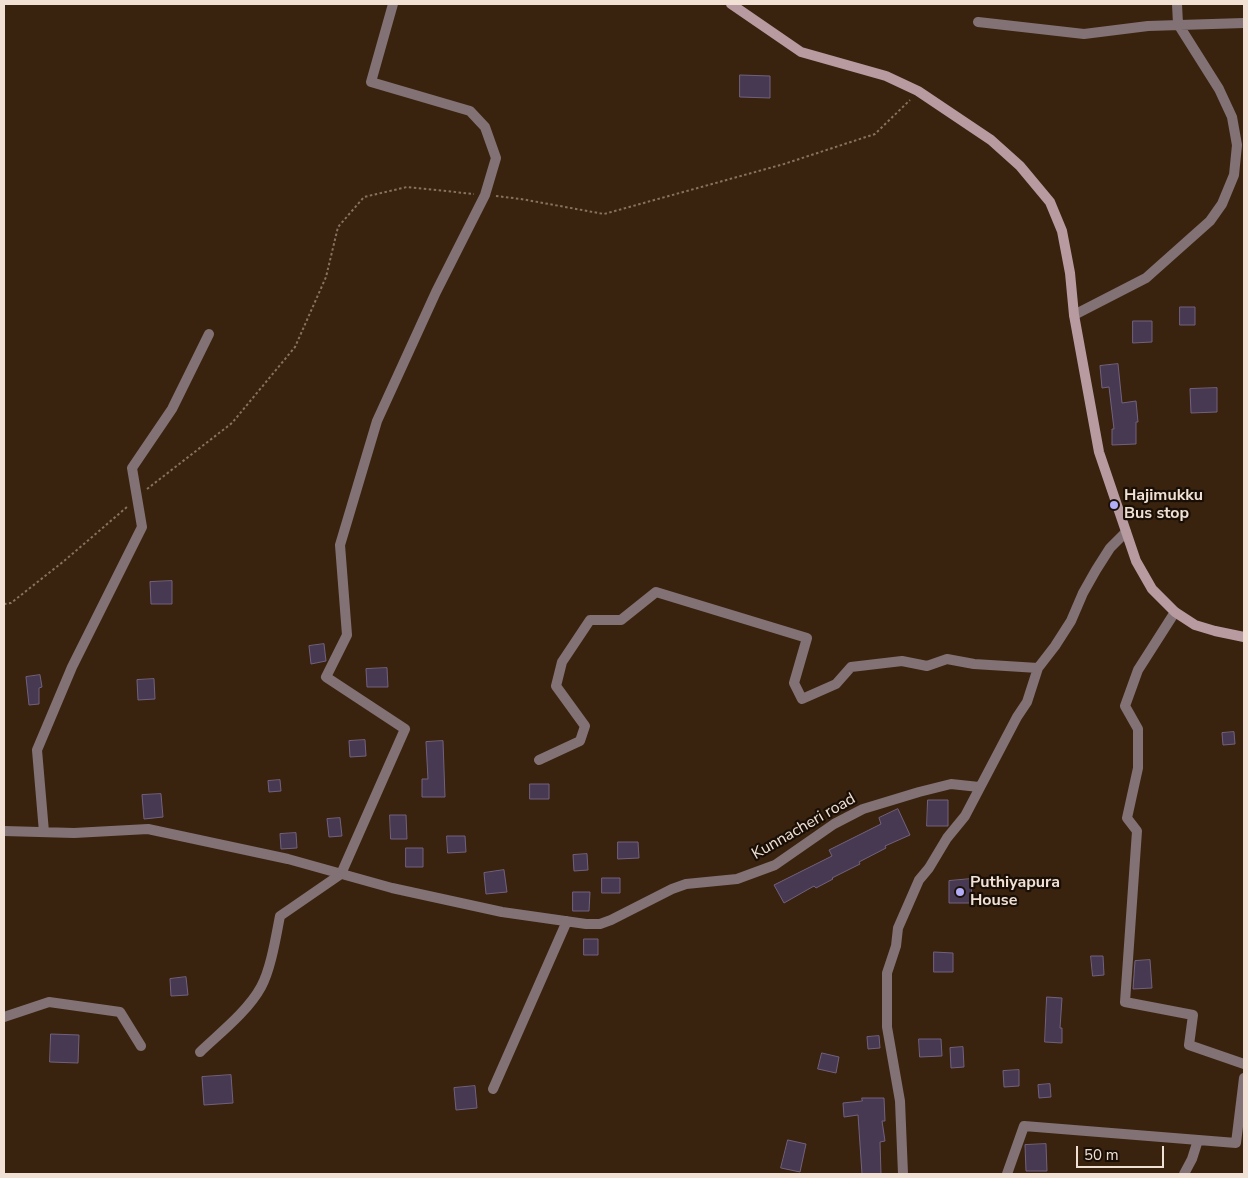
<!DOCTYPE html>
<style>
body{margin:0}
#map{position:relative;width:1248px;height:1178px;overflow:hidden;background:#3a230e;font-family:"Nunito Sans",sans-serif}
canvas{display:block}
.frame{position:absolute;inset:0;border:5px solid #f1e1d4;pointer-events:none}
.scale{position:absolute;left:1076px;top:1146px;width:88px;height:22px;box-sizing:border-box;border:2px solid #f1e1d4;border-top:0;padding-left:6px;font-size:15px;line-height:18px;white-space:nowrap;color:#f1e1d4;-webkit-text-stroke:4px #1a0f07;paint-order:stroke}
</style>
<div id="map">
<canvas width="1248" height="1178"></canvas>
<div class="frame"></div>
<div class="scale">50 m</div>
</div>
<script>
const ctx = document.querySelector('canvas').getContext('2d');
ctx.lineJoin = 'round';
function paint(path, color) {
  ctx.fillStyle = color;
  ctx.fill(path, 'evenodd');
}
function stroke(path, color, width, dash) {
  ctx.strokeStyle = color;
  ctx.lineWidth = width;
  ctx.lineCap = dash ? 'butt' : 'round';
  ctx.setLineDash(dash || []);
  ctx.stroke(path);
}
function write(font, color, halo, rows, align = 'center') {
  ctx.font = font + ' "Nunito Sans",sans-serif';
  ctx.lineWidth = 4.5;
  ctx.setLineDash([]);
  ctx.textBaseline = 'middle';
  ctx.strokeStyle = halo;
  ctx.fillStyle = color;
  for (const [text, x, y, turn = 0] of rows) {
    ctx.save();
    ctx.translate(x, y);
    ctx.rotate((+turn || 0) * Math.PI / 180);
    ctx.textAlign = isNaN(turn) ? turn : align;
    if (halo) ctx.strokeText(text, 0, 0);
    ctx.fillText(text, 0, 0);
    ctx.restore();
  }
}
const building = new Path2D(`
 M740 75 770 76V98L740 97Z
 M1180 307H1195V325H1180Z
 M1133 321H1152V342L1133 343Z
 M1118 364 1122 403 1136 401 1138 422H1136V444L1112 445V429H1114L1109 387 1102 388 1100 366Z
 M1217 388V412L1191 413 1190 389Z
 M172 581V604H151L150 582Z
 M324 644 326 661 311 664 309 646Z
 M387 668 388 687H367L366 669Z
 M40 675 42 687 39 688V704L29 705 26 677Z
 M154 679 155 699 138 700 137 680Z
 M1234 732 1235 744 1223 745 1222 733Z
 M365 740 366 756 350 757 349 741Z
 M443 741 445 797H422V779H428L426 742Z
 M280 780 281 791 269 792 268 781Z
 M530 784H549V799H530Z
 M161 794 163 817 144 819 142 795Z
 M928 800H948V826H927Z
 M898 809 910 835 885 846 886 848 859 862 860 864 832 878 833 879 816 888 814 886 784 903 774 885 832 856 829 850 881 824 879 818Z
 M390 815H406L407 839H391Z
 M340 818 342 836 329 837 327 819Z
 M296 833 297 848 281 849 280 834Z
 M447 836H465L466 852 448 853Z
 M618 842H638L639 858 618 859Z
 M406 848H423V867H406Z
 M587 854 588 870 574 871 573 855Z
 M504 870 507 892 486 894 484 873Z
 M602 878H620V893H602Z
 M971 879 972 903H949V881Z
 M573 892H590L589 911H573Z
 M584 939H598V955H584Z
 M934 952 953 953V972H934Z
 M1091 956H1103L1104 975 1093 976Z
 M1150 960 1152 988 1133 989 1135 961Z
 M186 977 188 995 171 996 170 979Z
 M1047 997 1062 998 1060 1028H1062V1043L1045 1042Z
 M51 1034 79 1035 78 1063 50 1062Z
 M879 1036 880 1048 868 1049 867 1037Z
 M919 1039H941L942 1056 920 1057Z
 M963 1047 964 1067 951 1068 950 1048Z
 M822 1053 839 1057 836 1073 818 1069Z
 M1019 1070V1086L1004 1087 1003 1071Z
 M231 1075 233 1103 204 1105 202 1077Z
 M1050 1084 1051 1097 1039 1098 1038 1085Z
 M475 1086 477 1108 456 1110 454 1088Z
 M862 1098H884L885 1121H882L885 1141 880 1142 881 1174H862L858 1115 844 1117 843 1103 862 1101Z
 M788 1140 806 1144 800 1172 781 1168Z
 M1046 1144 1047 1171H1026L1025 1145Z`);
const path = new Path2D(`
 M496 196 521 199 604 214 784 164 875 134 910 100
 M147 489 232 423 295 347 326 277 338 227 364 197 407 187 474 194
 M4 604 11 603 64 561 127 507`);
const minor = new Path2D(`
 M978 22 1084 34 1148 26 1244 23
 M1074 315 1146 278 1210 221 1222 204 1234 175 1237 145 1232 117 1219 89 1178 24 1177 4
 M1175 612 1138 670 1125 706 1138 729V768L1127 818 1137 831 1125 1002 1193 1015 1189 1045 1244 1064
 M539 760 580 741 585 726 556 686 562 662 590 620H621L656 592 807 638 794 683 802 699 836 684 851 667 902 661 927 666 947 659 974 664 1038 668
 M4 831 74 833 148 829 288 859 392 888 502 912 586 924H600L611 920 672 889 686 884 737 879 775 865 834 824 863 809 919 792 951 784 979 787
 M44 832 37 750 72 667 142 527 132 468 172 409 209 334
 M4 1017 49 1002 120 1012 141 1046
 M200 1052C220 1033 248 1011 261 987 271 969 276 936 280 916L341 874 405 729 326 677 347 635 340 545 377 421 436 292 485 195 496 158 485 127 470 111 371 82 393 4
 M493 1089 567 921
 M903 1174 900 1101 887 1027V973L896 946 898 928 919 880 929 868 947 838 965 816 1017 717 1027 702 1038 668 1055 646 1071 621 1083 593 1096 570 1110 548 1126 532
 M1007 1174 1024 1126 1236 1143 1244 1078
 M1184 1174 1192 1159 1198 1140`);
const secondary = new Path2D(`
 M731 4 801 52 886 76 918 91 991 140 1020 166 1050 202 1062 231 1070 273 1074 315 1099 452 1136 561 1152 589 1175 612 1195 625 1215 631 1244 637`);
const markers = [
 [1114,505,5,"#b2adf9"],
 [960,892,5,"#b2adf9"]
];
const poiNames = [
 ["Hajimukku",1124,496],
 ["Bus stop",1124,514],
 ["Puthiyapura",970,883],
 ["House",970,901]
];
const streetNames = [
 ["Kunnacheri road",804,827,-30]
];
paint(building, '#483953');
stroke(building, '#71617e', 1);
stroke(path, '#867260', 2, [2.5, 2.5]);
stroke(minor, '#837275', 10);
stroke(secondary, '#b79ba1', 10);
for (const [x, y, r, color] of markers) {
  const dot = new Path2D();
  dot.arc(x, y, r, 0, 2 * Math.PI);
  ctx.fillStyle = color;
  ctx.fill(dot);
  stroke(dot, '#1a0f07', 2);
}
write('bold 16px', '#f1e1d4', '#1a0f07', poiNames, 'left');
write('16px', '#f1e1d4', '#1a0f07', streetNames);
</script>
